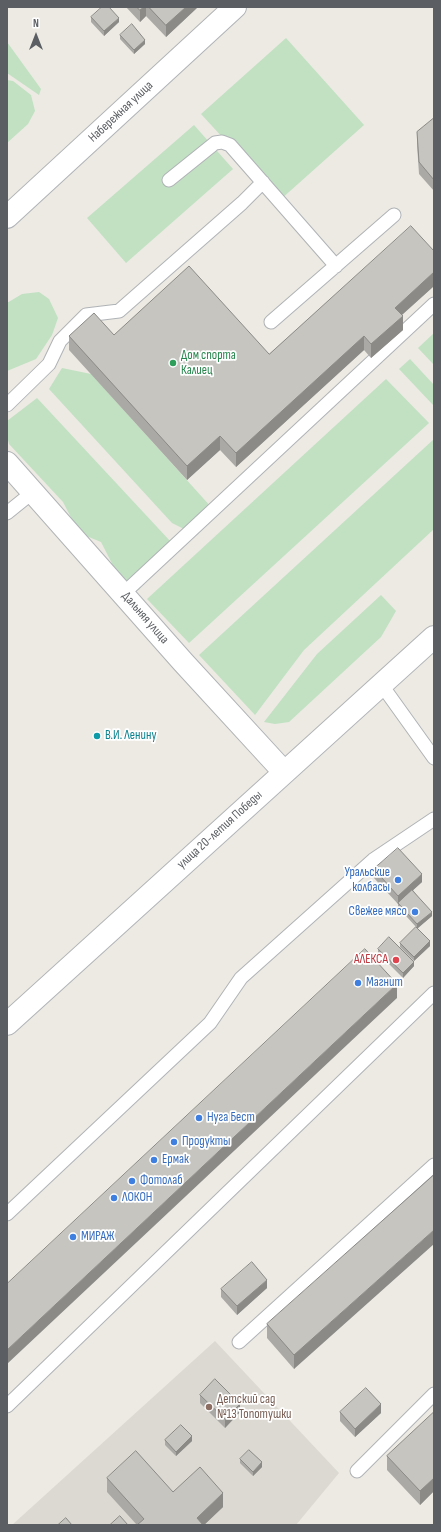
<!DOCTYPE html>
<meta charset="utf-8">
<style>
body{margin:0}
#map{position:relative;width:441px;height:1532px;overflow:hidden;background:#eceae3;font-family:"Sofia Sans Condensed",sans-serif}
canvas{display:block}
.frame{position:absolute;inset:0;border:8px solid #5b5e62;pointer-events:none}
.north{position:absolute;left:16px;top:16px;width:40px;height:40px;-webkit-text-stroke:3px #fff;paint-order:stroke;rotate:0deg;font-size:11px;font-weight:700;line-height:16px;text-align:center;color:#5b5e62}
.north::after{content:'';display:block;margin:auto;width:14px;height:18px;background:#5b5e62;clip-path:polygon(50% 0,100% 100%,50% 72%,0 100%)}
</style>
<div id="map">
<canvas width="441" height="1532"></canvas>
<div class="frame"></div>
<div class="north">N</div>
</div>
<script>
const ctx = document.querySelector('canvas').getContext('2d');
ctx.lineJoin = 'round';
function paint(path, color) {
  ctx.fillStyle = color;
  ctx.fill(path, 'evenodd');
}
function stroke(path, color, width, dash) {
  ctx.strokeStyle = color;
  ctx.lineWidth = width;
  ctx.lineCap = dash ? 'butt' : 'round';
  ctx.setLineDash(dash || []);
  ctx.stroke(path);
}
function write(font, color, halo, rows, align = 'center') {
  ctx.font = font + ' "Sofia Sans Condensed",sans-serif';
  ctx.lineWidth = 3.5;
  ctx.setLineDash([]);
  ctx.textBaseline = 'middle';
  ctx.strokeStyle = halo;
  ctx.fillStyle = color;
  for (const [text, x, y, turn = 0] of rows) {
    ctx.save();
    ctx.translate(x, y);
    ctx.rotate((+turn || 0) * Math.PI / 180);
    ctx.textAlign = isNaN(turn) ? turn : align;
    if (halo) ctx.strokeText(text, 0, 0);
    ctx.fillText(text, 0, 0);
    ctx.restore();
  }
}
const education = new Path2D(`
 M215 1341 339 1473 296 1525H12Z`);
const green = new Path2D(`
 M286 38 364 125 280 200 201 114Z
 M7 42 41 89 39 95 7 73Z
 M7 80 13 81 31 95 35 111 28 124 7 143Z
 M194 125 233 169 126 263 87 218Z
 M39 292 49 299 58 318 52 335 36 359 7 371V303L22 294Z
 M434 333V365L418 348Z
 M410 359 434 385V406L399 369Z
 M62 368 91 374 212 508 188 531 172 523 49 389Z
 M386 379 429 423 189 643 147 599Z
 M37 398 171 542 139 590 123 585 101 542 79 533 63 502 9 444 7 436V421Z
 M434 439V529L304 650 255 715 199 655Z
 M381 595 396 611 381 637 289 722 275 724 264 722 317 654Z`);
const service = new Path2D(`
 M169 180 215 143 222 142 230 145 336 266
 M271 322 394 215
 M7 405 49 364 60 341 86 315 119 311 242 203 263 182
 M7 513 33 492
 M124 593 434 304
 M381 684 434 758
 M7 1214 210 1023 241 978 373 860 434 819
 M239 1342 434 1165
 M7 1406 434 993
 M357 1471 434 1394`);
const minor = new Path2D(`
 M7 217 235 7
 M7 463 183 662 284 772`);
const tertiary = new Path2D(`
 M7 1024 434 637`);
const wall = new Path2D(`
 M126 7H198L166 37 146 16 140 22Z
 M91 17 119 22 104 36 91 22Z
 M120 35 145 44 134 54 120 39Z
 M434 118V191L419 174 417 144V132Z
 M434 251V286L402 315 403 330 371 358 364 350 236 467 220 450 187 480 69 350V336L114 335 269 354Z
 M374 869 422 882 413 890 432 916 417 928 430 946 414 961 400 947V943L416 927 398 907V904L374 878Z
 M378 949 414 966 403 978 378 953Z
 M434 1175 294 1369 267 1338V1324Z
 M267 1288 237 1315 221 1297V1289Z
 M200 1395 240 1412 225 1428 200 1403Z
 M340 1412 381 1413 355 1437 340 1421Z
 M434 1412V1491L420 1505 387 1470V1456Z
 M165 1440 192 1441 176 1456 165 1445Z
 M240 1459 262 1467 253 1476 240 1463Z
 M107 1478 173 1492 223 1507 204 1525H137L107 1492Z`);
const shadedWall = new Path2D(`
 M144 7H146V16L140 22V10Z
 M186 7H198L166 37V25Z
 M119 18V22L104 36V31Z
 M145 40V44L134 54V50Z
 M434 272V286L395 321V308Z
 M403 316V330L371 358V344Z
 M364 336V350L236 467V453Z
 M220 436V450L187 480V466Z
 M422 874V882L398 904V896Z
 M432 912V916L417 929V924Z
 M430 941V946L414 961V957Z
 M414 962V966L403 978V973Z
 M397 984V998L7 1364V1350Z
 M434 1230V1244L294 1369V1355Z
 M267 1280V1288L237 1315V1306Z
 M240 1404V1412L225 1428V1419Z
 M381 1404V1413L355 1437V1429Z
 M192 1436V1441L176 1456V1452Z
 M262 1462V1467L253 1476V1472Z
 M434 1478V1491L420 1505V1491Z
 M223 1493V1507L204 1525H197V1518Z`);
const building = new Path2D(`
 M102 7H109L119 18 104 31 91 17Z
 M137 7H144L140 10Z
 M149 7H186L166 25Z
 M132 24 145 40 134 50 120 35Z
 M434 118V180L419 162 417 132Z
 M411 226 434 251V272L395 308 403 316 371 344 364 336 236 453 220 436 187 466 69 336 94 313 114 335 189 266 269 354Z
 M398 848 422 874 398 896 374 869Z
 M412 890 432 912 417 924 398 903Z
 M416 927 430 941 414 957 400 943Z
 M389 937 414 962 403 973 378 949Z
 M365 949 397 984 7 1350V1284Z
 M434 1175V1230L294 1355 267 1324Z
 M252 1262 267 1280 237 1306 221 1289Z
 M215 1379 240 1404 225 1419 200 1395Z
 M366 1388 381 1404 355 1429 340 1412Z
 M434 1412V1478L420 1491 387 1456Z
 M181 1425 192 1436 176 1452 165 1440Z
 M249 1450 262 1462 253 1472 240 1459Z
 M136 1451 173 1492 200 1467 223 1493 197 1518 203 1525H137L144 1519 107 1478Z
 M120 1516 128 1525H110Z
 M66 1518 72 1525H58Z`);
const markers = [
 [173,363,4,"#2e9e5b"],
 [97,736,4,"#0f9aa8"],
 [398,880,4,"#3f7fe0"],
 [415,912,4,"#3f7fe0"],
 [396,960,4,"#e0444e"],
 [358,983,4,"#3f7fe0"],
 [199,1118,4,"#3f7fe0"],
 [174,1142,4,"#3f7fe0"],
 [154,1160,4,"#3f7fe0"],
 [132,1181,4,"#3f7fe0"],
 [114,1198,4,"#3f7fe0"],
 [73,1237,4,"#3f7fe0"],
 [209,1407,4,"#8d6e63"]
];
const streetNames = [
 ["Набережная улица",121,112,-43],
 ["Дальняя улица",145,618,49],
 ["улица 20-летия Победы",220,830,-42]
];
const leisureNames = [
 ["Дом спорта",181,356],
 ["Калиец",181,371]
];
const cultureNames = [
 ["В.И. Ленину",105,736]
];
const shopNames = [
 ["Уральские",390,873,"right"],
 ["колбасы",390,888,"right"],
 ["Свежее мясо",407,912,"right"],
 ["Магнит",366,983],
 ["Нуга Бест",207,1118],
 ["Продукты",182,1142],
 ["Ермак",162,1160],
 ["Фотолаб",140,1181],
 ["ЛОКОН",122,1198],
 ["МИРАЖ",81,1237]
];
const healthNames = [
 ["АЛЕКСА",388,960]
];
const educationNames = [
 ["Детский сад",217,1400],
 ["№13 Топотушки",217,1415]
];
paint(education, '#dbd9d1');
paint(green, '#c1e1c2');
stroke(service, '#b0b3b6', 15);
stroke(minor, '#b0b3b6', 24);
stroke(tertiary, '#b0b3b6', 24);
stroke(service, '#fff', 13);
stroke(minor, '#fff', 22);
stroke(tertiary, '#fff', 22);
paint(wall, '#aba9a5');
paint(shadedWall, '#8b8a86');
paint(building, '#c7c5c0');
stroke(building, '#8b8a86', 1);
for (const [x, y, r, color] of markers) {
  const dot = new Path2D();
  dot.arc(x, y, r, 0, 2 * Math.PI);
  ctx.fillStyle = color;
  ctx.fill(dot);
  stroke(dot, '#fff', 1.5);
}
write('13px', '#5b5e62', '#fff', streetNames);
write('13px', '#27864d', '#fff', leisureNames, 'left');
write('13px', '#0d838f', '#fff', cultureNames, 'left');
write('13px', '#366cbe', '#fff', shopNames, 'left');
write('13px', '#be3a42', '#fff', healthNames, 'right');
write('13px', '#785e54', '#fff', educationNames, 'left');
</script>
